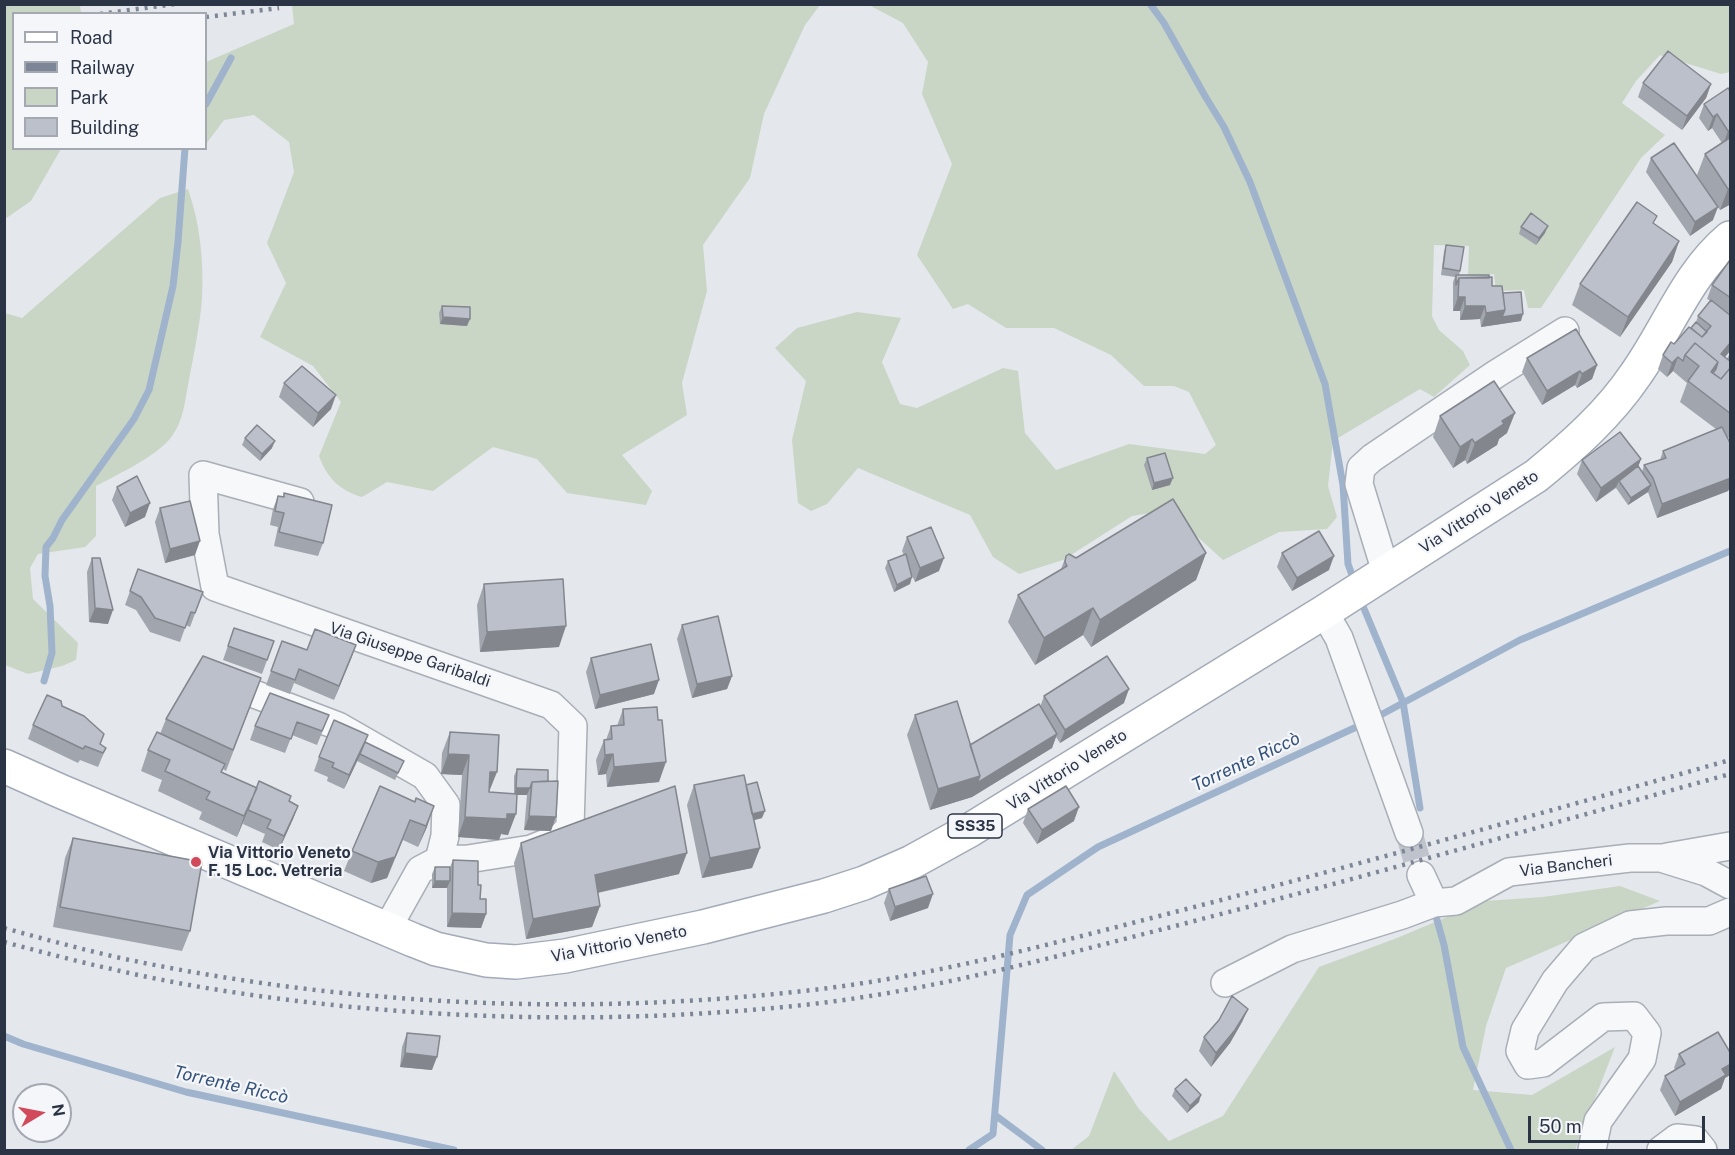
<!DOCTYPE html>
<meta charset="utf-8">
<style>
body{margin:0}
#map{position:relative;width:1735px;height:1155px;overflow:hidden;background:#e4e7ec;font-family:"Public Sans",sans-serif}
canvas{display:block}
.frame{position:absolute;inset:0;border:6px solid #2b3445;pointer-events:none}
.legend{position:absolute;left:12px;top:12px;width:195px;height:138px;box-sizing:border-box;background:#f4f6f9;border:2px solid #a4a8b1;margin:0;padding:8px 10px;list-style:none;font-size:18px;color:#2b3445}
.legend li{display:flex;align-items:center;gap:12px;height:30px}
.legend b{width:30px;border:2px solid #a4a8b1}
.north{position:absolute;left:12px;top:1083px;width:60px;height:60px;box-sizing:border-box;background:#f4f6f9;border:2px solid #a4a8b1;border-radius:50%;rotate:80deg;font-size:16px;font-weight:700;line-height:24px;text-align:center;color:#2b3445}
.north::after{content:'';display:block;margin:auto;width:21px;height:27px;background:#d1495b;clip-path:polygon(50% 0,100% 100%,50% 72%,0 100%)}
.scale{position:absolute;left:1528px;top:1116px;width:177px;height:27px;box-sizing:border-box;border:3px solid #2b3445;border-top:0;padding-left:8px;font-size:18px;line-height:21px;white-space:nowrap;color:#2b3445;-webkit-text-stroke:4px #f4f6f9;paint-order:stroke}
</style>
<div id="map">
<canvas width="1735" height="1155"></canvas>
<div class="frame"></div>
<ul class="legend">
<li><b style="height:8px;background:#fff"></b>Road</li>
<li><b style="height:8px;background:#7d8696"></b>Railway</li>
<li><b style="height:16px;background:#c9d6c5"></b>Park</li>
<li><b style="height:16px;background:#bbc0ca"></b>Building</li>
</ul>
<div class="north">N</div>
<div class="scale">50 m</div>
</div>
<script>
const ctx = document.querySelector('canvas').getContext('2d');
ctx.lineJoin = 'round';
function paint(path, color) {
  ctx.fillStyle = color;
  ctx.fill(path, 'evenodd');
}
function stroke(path, color, width, dash) {
  ctx.strokeStyle = color;
  ctx.lineWidth = width;
  ctx.lineCap = dash ? 'butt' : 'round';
  ctx.setLineDash(dash || []);
  ctx.stroke(path);
}
function write(font, color, halo, rows, align = 'center') {
  ctx.font = font + ' "Public Sans",sans-serif';
  ctx.lineWidth = 4.5;
  ctx.setLineDash([]);
  ctx.textBaseline = 'middle';
  ctx.strokeStyle = halo;
  ctx.fillStyle = color;
  for (const [text, x, y, turn = 0] of rows) {
    ctx.save();
    ctx.translate(x, y);
    ctx.rotate((+turn || 0) * Math.PI / 180);
    ctx.textAlign = isNaN(turn) ? turn : align;
    if (halo) ctx.strokeText(text, 0, 0);
    ctx.fillText(text, 0, 0);
    ctx.restore();
  }
}
const green = new Path2D(`
 M5 4 80 5 81 13 14 14V148L61 149 31 201 5 219Z
 M292 5H820L805 25 764 114 750 178 703 245 707 291 682 383 687 415 622 455 652 491 646 505 567 493 537 459 493 447 433 491 387 482 362 497C339 490 327 478 319 456L341 402 313 366 260 337 286 283 267 243 294 172 289 142 254 115 224 120 206 144V62L294 24Z
 M869 5H1730V72L1721 74 1660 55 1636 81 1622 103 1665 135 1641 158 1541 308H1528L1524 290 1496 291 1494 274 1468 277 1469 246 1434 245 1432 316 1439 330 1463 351 1470 365 1434 397 1420 389 1333 441 1328 486 1337 517 1327 529 1279 532 1223 560 1168 510 1132 516 1063 560 1019 574 993 557 970 515 858 468 827 504 811 511 798 503 792 440 806 381 775 348 797 328 857 312 901 318 882 362 900 404 917 408 1003 368 1018 371 1025 433 1056 470 1129 444 1205 454 1216 445 1189 392 1174 386H1144L1111 355 1054 328H1006L968 304 953 309 917 255 952 164 922 94 928 62 903 23Z
 M188 189C200 223 204 262 202 298 200 325 194 353 189 380 185 399 184 420 172 436 158 456 118 474 96 486V536L85 547 38 554 30 568 33 599 78 643 76 660 62 666 28 674 5 665V313L22 318 160 198Z
 M1620 886 1660 901 1506 968 1486 1026 1473 1090 1532 1095 1615 1047 1575 1150H1071L1089 1136 1114 1071 1139 1109 1169 1141 1223 1116 1319 967 1397 938 1485 901 1543 897Z`);
const stream = new Path2D(`
 M1150 4 1164 23 1205 96 1224 127 1250 182 1325 384 1343 485 1348 564 1355 583
 M206 104 231 58
 M1360 599 1403 702 1420 808
 M44 681 52 653 50 606 45 576 46 547 53 538 62 520 134 419 149 390 173 286 178 242 185 148
 M1375 718 1520 640 1730 551
 M1435 913 1444 945 1463 1047 1511 1150
 M4 1036 23 1044 186 1092 454 1150
 M995 1115 1042 1150
 M969 1150 993 1134 1010 935 1027 895 1098 847 1365 723`);
const minorTunnel = new Path2D(`
 M1409 833 1421 875`);
const minor = new Path2D(`
 M300 502 203 475 205 534 215 587 551 705 573 726 570 827 561 837 531 849 468 859 439 860 420 870 387 929
 M1386 572 1359 484 1361 468 1372 458 1496 374 1565 331
 M1324 612 1339 638 1409 833
 M249 692 338 726 425 776 446 805 445 836 439 860
 M1667 857 1730 846
 M1421 875 1434 903 1456 901 1509 872 1630 858H1661L1706 872 1730 885
 M1225 983 1292 949 1402 915 1434 903
 M1592 1150 1598 1121 1642 1059 1647 1033 1634 1016 1603 1017 1543 1063 1528 1065 1520 1051 1525 1030 1555 981 1584 947 1630 925 1666 921H1709L1730 912
 M1661 1150 1677 1138 1695 1140 1703 1150`);
const primary = new Path2D(`
 M4 766 60 791 413 940 436 949 486 960 516 962 565 956 703 927 824 896 864 883 912 862 970 830 1324 612 1536 476C1574 445 1609 414 1636 374 1668 329 1687 274 1730 238`);
const rail = new Path2D(`
 M100 14 175 4
 M206 17 279 8
 M4 928C44 939 84 950 125 959 344 1005 572 1016 794 992 924 979 1050 944 1175 912 1361 864 1546 812 1730 760
 M4 942C42 952 79 962 116 970 193 988 273 999 352 1007 500 1021 647 1021 794 1006 924 993 1050 958 1175 926 1361 878 1546 825 1730 774`);
const wall = new Path2D(`
 M1643 83 1711 84 1706 98 1682 130 1638 97Z
 M1731 92V204L1720 210 1697 175 1705 154 1722 143 1712 128 1708 131 1699 118 1704 104Z
 M1651 158 1713 220 1690 236 1646 172Z
 M1654 224 1679 241 1672 262 1620 337 1572 305 1580 284Z
 M1521 227 1545 233 1536 245 1519 234Z
 M1446 245 1460 271 1459 275 1489 278 1492 286 1503 293 1521 321 1481 327 1480 319 1460 320V311H1453V282L1455 277 1441 275 1444 252Z
 M1730 260 1731 315 1725 312 1731 350 1725 357 1727 359 1731 351V436L1728 438 1727 437 1731 445V485L1728 491 1657 518 1648 492 1628 505 1616 488 1596 502 1577 474 1582 460 1641 459 1638 466 1642 472 1644 465 1660 460 1663 451 1716 429 1680 402 1687 383 1673 371 1667 377 1658 369 1663 355 1691 328 1696 322 1698 316 1711 301 1707 299 1712 285Z
 M442 306 467 326 440 324 439 313Z
 M1527 358 1597 365 1592 379 1577 388 1575 385 1542 405 1522 372Z
 M284 383 331 409 313 427 279 397Z
 M1440 416 1507 433 1499 439 1497 445 1467 464 1465 460 1453 468 1433 437Z
 M245 438 272 448 260 461 242 445Z
 M1147 458 1170 485 1152 490 1144 465Z
 M117 487 145 517 125 527 112 500Z
 M284 493 323 543 318 556 274 546 278 527 270 525 273 509 278 496 283 497Z
 M160 508 195 555 165 563 155 522Z
 M907 537 939 571 915 582 911 573 910 584 894 592 885 568 888 561 904 555 902 551Z
 M1206 553 1196 580 1091 647 1083 635 1035 665 1008 622 1018 595 1061 569 1066 556 1076 558Z
 M1282 553 1329 570 1292 591 1277 567Z
 M92 558 108 624 89 622 87 572Z
 M138 569 203 592 190 627 186 625 180 642 150 632 136 610 125 605Z
 M484 584 559 647 480 652 477 605Z
 M682 625 732 676 727 689 692 698 677 639Z
 M234 628 274 641 262 674 223 660Z
 M282 641 307 650 356 645 334 700 294 683 290 694 266 685Z
 M591 658 654 694 595 709 586 672Z
 M261 678 226 771 223 769 222 772 256 788 298 806 293 819 279 850 262 842 265 834 243 824 244 820 237 837 199 819 202 812 158 791 162 780 141 771 148 750 160 734 166 719Z
 M1044 696 1124 703 1060 743 1056 737 1052 748 972 797 930 810 907 735 915 715 970 745 1040 707Z
 M62 706 101 744 106 748 98 767 80 760 78 763 28 739 33 725Z
 M623 709 659 782 607 787 606 774 598 775 596 760 604 740H606L611 726H617Z
 M329 715 317 745 292 735 285 753 250 740 255 726Z
 M450 732 499 735 489 792 514 794V776L517 769 548 781 551 831 524 830 527 795H517L508 835 501 834 499 840 458 837 462 775 441 774 442 753Z
 M368 735 365 742 404 761 395 780 357 761 344 789 327 781 328 777 314 771 319 757Z
 M694 785H746L762 818 754 820 760 848 752 868 702 878 687 805Z
 M380 786 427 827 418 847 403 840 387 878 371 883 344 871 352 851Z
 M1028 809 1074 821 1037 844 1023 823Z
 M73 838 190 931 182 951 53 927 65 858Z
 M521 843 679 874 598 893 600 906 592 927 526 939 514 863Z
 M453 860 478 885 480 899 486 914 481 928 447 927V888H432V874L435 867H450Z
 M889 889 928 908 890 921 884 903Z
 M1248 1009 1242 1022 1230 1043 1211 1067 1199 1051 1204 1037Z
 M407 1033 432 1070 400 1067 402 1047Z
 M1679 1054H1731V1073L1730 1075 1725 1078 1721 1089 1675 1116 1660 1090 1665 1076 1676 1070 1674 1068Z
 M1175 1089 1199 1102 1187 1113 1172 1096Z`);
const shadedWall = new Path2D(`
 M1711 84 1706 98 1682 130 1687 116Z
 M1717 114 1712 128 1708 131 1713 117Z
 M1731 129V140L1723 145 1728 131Z
 M1731 188V204L1720 210 1728 189Z
 M1718 207 1713 220 1690 236 1695 222Z
 M1548 226 1545 233 1536 245 1539 238Z
 M1679 241 1672 262 1620 337 1628 317Z
 M1458 297H1465L1460 311H1453Z
 M1465 306H1485L1480 319 1460 320Z
 M1505 310 1523 314 1521 321 1481 327 1486 313Z
 M443 317 470 319 467 326 440 324Z
 M1731 342V350L1717 366 1712 381 1711 372 1721 354Z
 M1678 357 1673 371 1667 377 1672 363Z
 M1597 365 1592 379 1577 388 1582 374Z
 M1580 371 1575 385 1542 405 1547 391Z
 M336 395 331 409 313 427 318 413Z
 M1515 413 1507 433 1499 439 1497 445 1467 464 1475 443 1502 421Z
 M1472 439 1465 460 1453 468 1460 447Z
 M275 441 272 448 260 461 262 454Z
 M1641 459 1636 473 1619 481 1616 487 1596 502 1601 488Z
 M1173 478 1170 485 1152 490 1154 483Z
 M1731 478V485L1728 491 1657 518 1662 504Z
 M1651 485 1648 492 1628 505 1631 498Z
 M150 503 145 517 125 527 130 513Z
 M200 541 195 555 165 563 170 549Z
 M1206 553 1196 580 1091 647 1100 620Z
 M1334 556 1329 570 1292 591 1297 578Z
 M944 558 939 571 915 582 920 568Z
 M912 577 910 584 894 592 897 585Z
 M95 608 113 610 108 624 89 622Z
 M1093 608 1083 635 1035 665 1044 638Z
 M566 626 559 647 480 652 487 632Z
 M356 645 351 659 334 700 339 686Z
 M732 676 727 689 692 698 697 684Z
 M659 680 654 694 595 709 600 695Z
 M1129 689 1124 703 1060 743 1065 730Z
 M1057 734 1052 748 972 797 930 810 938 789Z
 M368 735 363 749 344 789 349 775Z
 M448 754 469 755 462 775 441 774Z
 M613 754 606 774 598 775 605 755Z
 M666 762 659 782 607 787 614 767Z
 M490 772H497L489 792Z
 M257 788 244 820 237 837 244 816Z
 M516 788H530L527 795H514Z
 M298 806 293 819 279 850 284 836Z
 M434 806 427 827 418 847 426 826Z
 M1079 807 1074 821 1037 844 1042 830Z
 M765 811 762 818 743 823 746 816Z
 M507 814H516L508 835 501 834 499 840 458 837 465 817Z
 M529 816 556 817 551 831 524 830Z
 M410 820 387 878 371 883 378 862Z
 M760 848 752 868 702 878 710 858Z
 M687 853 679 874 587 895 595 875Z
 M435 881H450L447 888H432Z
 M933 894 928 908 890 921 895 907Z
 M600 906 592 927 526 939 533 919Z
 M452 913 486 914 481 928 447 927Z
 M1248 1009 1242 1022 1230 1043 1211 1067 1216 1053Z
 M405 1053 437 1057 432 1070 400 1067Z
 M1731 1064 1730 1075 1725 1078 1721 1089 1675 1116 1680 1102 1722 1069Z
 M1201 1095 1199 1102 1187 1113 1190 1106Z`);
const building = new Path2D(`
 M1668 51 1711 84 1687 116 1643 83Z
 M1728 88 1731 92V129L1728 131 1717 114 1713 117 1704 104Z
 M1731 137V188L1728 189 1705 154Z
 M1674 143 1718 207 1695 222 1651 158Z
 M1637 202 1657 216 1653 223 1679 241 1628 317 1580 284Z
 M1531 213 1548 226 1539 238 1521 227Z
 M1446 245 1464 247 1460 271 1443 268Z
 M1730 260H1731V298L1712 285Z
 M1456 275H1489V278H1459L1456 285Z
 M1492 277V286H1502L1505 310 1486 313 1485 306H1465V297H1458L1459 278Z
 M1521 292 1523 314 1502 317 1505 310 1503 293Z
 M1711 300 1731 316V342L1721 354 1731 362V367L1721 379 1713 373 1716 369 1718 362 1695 343 1685 355 1683 361 1678 357 1672 363 1663 355 1671 342 1674 344 1689 327 1702 337 1711 326 1698 316Z
 M442 306 470 307V319L443 317Z
 M1696 322 1707 332 1702 337 1691 328Z
 M1576 329 1597 365 1582 374 1580 371 1547 391 1527 358Z
 M1695 343 1718 362 1711 372 1721 379 1731 367V414L1688 381 1699 366 1685 355Z
 M302 366 336 395 318 413 284 383Z
 M1494 381 1515 413 1502 421 1504 424 1475 443 1472 439 1460 447 1440 416Z
 M257 425 275 441 262 454 245 438Z
 M1722 427 1731 445V478L1662 504 1653 478 1644 465 1666 458 1663 451Z
 M1620 432 1641 459 1601 488 1582 460Z
 M1165 453 1173 478 1154 483 1147 458Z
 M1638 466 1651 485 1631 498 1619 481Z
 M137 476 150 503 130 513 117 487Z
 M284 493 332 505 323 543 279 532 284 513 275 511 278 496 284 497Z
 M1173 499 1206 553 1100 620 1093 608 1044 638 1018 595 1067 566 1065 562 1066 556 1069 554 1076 558Z
 M190 501 200 541 170 549 160 508Z
 M931 527 944 558 920 568 907 537Z
 M1319 531 1334 556 1297 578 1282 553Z
 M906 554 912 577 897 585 888 561Z
 M92 558H100L113 610 95 608Z
 M138 569 203 592 195 613 191 612 185 628 155 618 141 597 130 591Z
 M563 579 566 626 487 632 484 584Z
 M718 616 732 676 697 684 682 625Z
 M234 628 274 641 267 660 228 646Z
 M315 629 356 645 339 686 299 669 295 680 271 671 282 641 307 650Z
 M651 644 659 680 600 695 591 658Z
 M203 656 261 678 233 750 166 719Z
 M1107 656 1129 689 1065 730 1044 696Z
 M270 693 329 715 322 731 297 722 291 739 255 726Z
 M47 695 61 701 62 706 84 716 104 734 100 744 106 748 103 753 85 746 83 749 33 725Z
 M957 701 980 776 938 789 915 715Z
 M1039 704 1057 734 977 783 980 776 970 745Z
 M657 707 658 720H662L666 762 614 767 613 754 605 755 604 740 612 739 611 726 624 725 623 709Z
 M334 720 368 735 349 775 332 767 334 763 319 757Z
 M157 732 225 764 221 772 257 788 244 816 206 799 210 792 165 771 170 760 148 750Z
 M450 732 499 735 497 772H490L489 792 517 794 516 814H507V819L465 817 469 755 448 754Z
 M365 742 404 761 398 773 360 754Z
 M517 769 548 770V781L532 782 530 788H516Z
 M744 775 760 848 710 858 694 785Z
 M259 781 291 796 289 801 298 806 284 836 267 828 271 820 248 810Z
 M558 781 556 817 529 816 532 782Z
 M757 782 765 811 752 814 746 785Z
 M380 786 415 802 416 798 434 806 426 826 410 820 395 857 378 862 352 851Z
 M675 786 687 853 595 875 600 906 533 919 521 843Z
 M1066 786 1079 807 1042 830 1028 809Z
 M73 838 202 862 190 931 60 907Z
 M453 860 478 861V885H481L480 899H486V914L452 913Z
 M435 867H450V881H435Z
 M926 876 933 894 895 907 889 889Z
 M1232 996 1248 1009 1235 1030 1216 1053 1204 1037 1219 1020Z
 M1718 1032 1731 1054V1064L1722 1069 1726 1075 1680 1102 1665 1076 1685 1064 1679 1054Z
 M407 1033 440 1036 437 1057 405 1053Z
 M1186 1079 1201 1095 1190 1106 1175 1089Z`);
const markers = [
 [196,862,6,"#d1495b"]
];
const shields = [
 [975,826,54]
];
const shieldNames = [
 ["SS35",975,826]
];
const streetNames = [
 ["Via Vittorio Veneto",1479,512,-33],
 ["Via Giuseppe Garibaldi",410,655,19],
 ["Via Vittorio Veneto",1067,770,-32],
 ["Via Bancheri",1566,866,-7],
 ["Via Vittorio Veneto",619,944,-11]
];
const poiNames = [
 ["Via Vittorio Veneto",208,853],
 ["F. 15 Loc. Vetreria",208,871]
];
const waterNames = [
 ["Torrente Riccò",1246,762,-25],
 ["Torrente Riccò",231,1085,13]
];
paint(green, '#c9d6c5');
stroke(stream, '#9fb4cc', 7);
stroke(minorTunnel, '#bfc3cb', 27, [27, 14]);
stroke(minor, '#a9aeb7', 30);
stroke(primary, '#a3abb8', 36);
stroke(minor, '#f7f8fa', 27);
stroke(primary, '#fff', 33);
stroke(rail, '#7d8696', 4.5, [3, 6]);
paint(wall, '#a1a5ae');
paint(shadedWall, '#83868d');
paint(building, '#bbc0ca');
stroke(building, '#83868d', 1.5);
for (const [x, y, r, color] of markers) {
  const dot = new Path2D();
  dot.arc(x, y, r, 0, 2 * Math.PI);
  ctx.fillStyle = color;
  ctx.fill(dot);
  stroke(dot, '#f4f6f9', 2);
}
for (const [x, y, w] of shields) {
  const box = new Path2D();
  box.roundRect(x - w / 2, y - 12, w, 24, 4.5);
  ctx.fillStyle = '#f4f6f9';
  ctx.fill(box);
  stroke(box, '#2b3445', 1.5);
}
write('bold 15px', '#2b3445', null, shieldNames);
write('16px', '#2b3445', '#f4f6f9', streetNames);
write('bold 16px', '#2b3445', '#f4f6f9', poiNames, 'left');
write('italic 18px', '#34527a', '#f4f6f9', waterNames);
</script>
